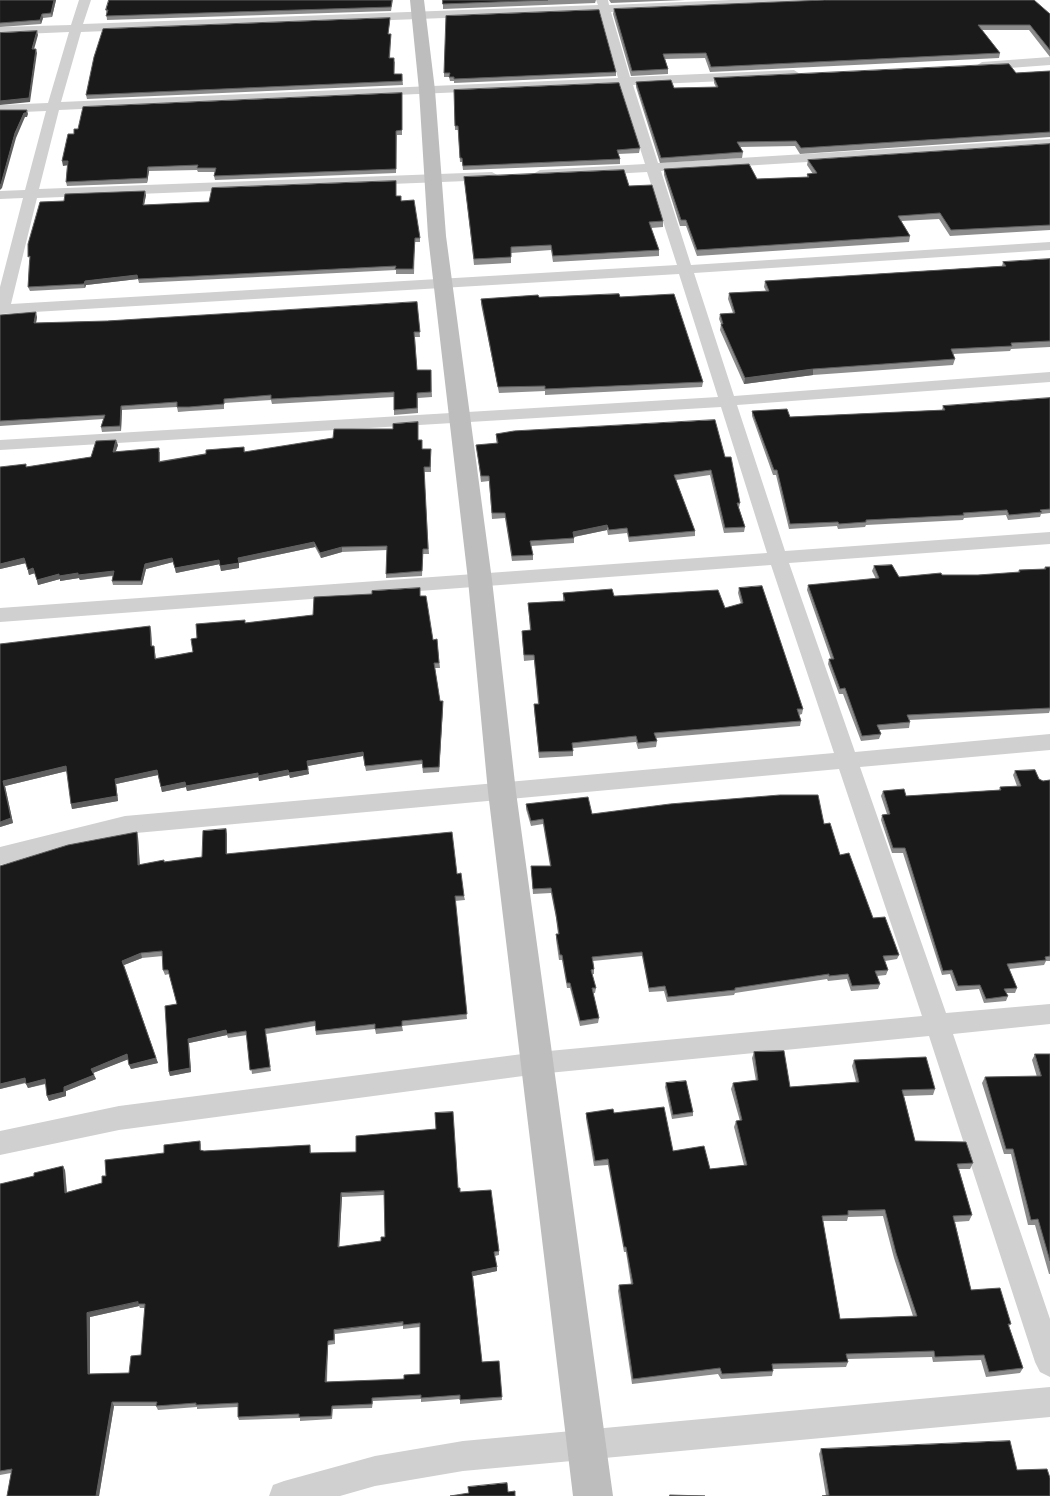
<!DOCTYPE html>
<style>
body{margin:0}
canvas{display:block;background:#fff}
</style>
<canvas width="1050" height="1496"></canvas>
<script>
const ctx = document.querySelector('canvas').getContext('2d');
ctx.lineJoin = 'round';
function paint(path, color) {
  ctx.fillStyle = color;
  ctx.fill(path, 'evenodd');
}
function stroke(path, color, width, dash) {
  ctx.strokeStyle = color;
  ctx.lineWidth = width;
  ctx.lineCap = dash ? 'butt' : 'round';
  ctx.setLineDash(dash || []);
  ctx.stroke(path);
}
const minor = new Path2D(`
 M79 0H91L83 24 598 5 596 0H608L609 5 731 0H830L824 3 611 12 630 77 794 70 800 74 794 78 633 85 658 163 1050 139V147L661 171 691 265 1050 242V250L694 273 734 396 1050 372V382L737 405 785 551 1050 532V544L789 563 855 752 1050 734V750L860 767 946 1013 1050 1004V1024L953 1034 1050 1319V1377L1040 1372 1035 1362 929 1036 538 1074 119 1130 0 1155V1131L119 1106 538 1052 922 1016 839 769 125 834 0 865V847L125 816 834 753 771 565 0 622V608L767 553 721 407 0 450V440L718 397 679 274 0 314V287L23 198 0 199V191L25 190 46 111 0 113V105L48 103 69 32 0 35V27L71 25ZM600 12 618 78 61 102 81 32ZM620 85 645 164 540 170 533 174 540 178 647 172 677 265 11 304 37 198 492 180 499 176 492 172 39 189 59 110Z
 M1050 57V65L982 70 976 66 982 62Z
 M1050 1387V1417L463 1471 375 1486 340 1496H269L273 1485 284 1481 375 1456 463 1441Z`);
const secondary = new Path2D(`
 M410 0H424L435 90 446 236 492 580 516 792 613 1496H573L488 792 468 580 428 236 419 90Z`);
const wall = new Path2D(`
 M0 0H56L52 17 43 18 41 24 0 27Z
 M109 0H393L391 11 107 20 106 10Z
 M443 0H596L595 3 443 9Z
 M609 0H685L611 3Z
 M614 9 1050 14V57L1029 30H982L1000 53 999 58 710 72 705 58 665 59 668 69V74L631 76 613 14Z
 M390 22 388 34H391V38L390 58 395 62 394 74H402L403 85 87 99 86 95Z
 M1050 71V137L800 154 795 146 740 147 743 152 742 158 660 163 636 87V82L674 88 716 87 714 83V78L1016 73Z
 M616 72V76L454 83V81H450L449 77H444V73Z
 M454 90 640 148 639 153 618 154 620 159V164L463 170 462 162H460L458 130H455Z
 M402 93V135H397L396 173 215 180 214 176 215 172H198L197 170 149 171 147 183 67 186 66 182 67 165 63 166Z
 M1050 144V230L950 236 939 219 901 221 910 236 909 242 697 256 686 226H680L664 175V169L757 179 807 177V174H813L807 165 808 160Z
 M464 177 629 186 663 221V227L651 228 659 250V256L553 262 551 250 511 253V263L474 265Z
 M146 195 144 205 396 196 401 201 420 238V242H415L414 274H396V270L139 283 138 279 86 285 85 288 30 291 28 287 29 261 64 201Z
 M1050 259V347L1011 349 1010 351 953 354 955 359 953 365 813 375 744 384 720 330 721 324 719 319 720 314 733 313 728 299 729 293 766 291 764 287 765 281 1002 266 1003 262Z
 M539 297H620L703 382 702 387 545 395V391L499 393 481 304V299Z
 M417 302 420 337H415L417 370H431L432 397 418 398V413L394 415V397L272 404 271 400 224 403V409L190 411 178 412 177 407 122 410 121 431 102 432 101 427 103 419 0 426V315L37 317 36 323 107 321Z
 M1050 398V513L1041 514 1040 517 1008 520 1006 515 964 518 963 520 866 525 865 527 838 529 837 526 789 529 776 475H773L752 416V411L790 417 942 410 943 406Z
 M496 434 725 457 740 503 739 508 745 527 744 532 724 533 710 475 676 480 695 531V536L629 542 627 533 608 535 607 530 574 537V543L531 546 533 555V560L512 561 505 518 492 519 489 481 481 482 477 450 476 445 497 444 496 440Z
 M418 440 422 449 431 454V472H424L429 554H423L422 576 386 578 387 550 342 552 321 558 315 547 239 563V568L221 571 220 564 176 573 173 562 146 569 142 585H113L112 581 113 576 80 580 79 578 60 581V579L38 585 35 573 29 575 26 563 0 569V467H26L91 457 118 445 116 451 160 452V461L244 447 245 452Z
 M874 566 899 577 978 575 1018 573 1019 570 1044 569 1045 567H1050V710L1049 713 909 720 910 722 909 728 879 730 881 734 879 739 861 741 843 694H839L828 664 829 659H831L807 590 808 585 876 579 872 571Z
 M420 588V596L433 640 437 639 440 668H435L440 701 443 706 439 772 423 773 422 764 366 771 363 756 308 766 309 774 290 778 289 775 259 781V777L187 791 186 787 162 792 158 775 116 784 118 801 72 809 67 771 5 786 13 823 0 827V644L151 630 152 646H154L156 658 193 652 197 638 245 623 313 615 372 594Z
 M739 588 803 709 802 714 799 715 801 721 800 726 656 738 657 741 656 747 638 749 636 742 573 748V756L539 758 534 709V704H538L534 660 524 661 522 636V631L530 630 528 603 563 601V593L614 596 725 608 741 604 738 593Z
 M1015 771 1043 781 1050 780V961H1046L1044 965 1009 969 1017 988 1015 993H1006L1008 996 1006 1001 984 1003 979 989 956 991 950 974 942 975 903 853H892L881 820 882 815 887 814 881 796 883 791 906 796 999 790 1000 787 1017 786 1013 775Z
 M526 804 592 814 824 824 873 918 899 955 897 959 885 961 888 970 886 975 877 976 880 984 878 989 851 991 847 979 828 981 827 979 735 993 734 995 667 1002 664 991 649 992 642 956 593 961 594 969V974H592L596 988 595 993H593L599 1018 598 1023 580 1026 570 988H567L562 960H559L556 939V934H558L556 918 551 893 533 894 531 866H550L543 824 531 826 526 809Z
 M227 834V854L457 874 464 896 465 900 455 901 467 1019 402 1026 403 1031 376 1034 375 1029 316 1035 315 1026 266 1034 271 1071 252 1074 247 1035 228 1038 227 1035 189 1043 191 1072 170 1076 169 1072 177 1004 169 974 165 975 163 970V956L142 958 124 965 158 1063 131 1069 128 1059 93 1073 96 1079 66 1091V1096L49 1101 47 1096 46 1084 28 1088 26 1083 0 1089V866L138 837 140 865 202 857Z
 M754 1052 790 1087 856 1082 852 1066 854 1060 935 1089 933 1095 904 1096 915 1141 973 1163 970 1169H959L972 1215 969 1221 955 1222 971 1290 1011 1324 1009 1326 1023 1368 1020 1373 986 1377 981 1360 933 1362 932 1357 847 1359 848 1362 846 1367 773 1369V1371L772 1376 721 1379 718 1374 632 1384 618 1291 619 1285 631 1284 626 1252H624L608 1165 594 1166 586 1118V1113H614L673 1151 710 1169 744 1165 734 1127 736 1121H740L731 1089 733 1083 756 1081 752 1058ZM883 1216 894 1258 913 1316 840 1319 823 1221H847L848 1217Z
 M1035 1054H1050V1274H1049L1035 1225H1028L1011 1154H1004L982 1083 985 1077H1037L1032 1060Z
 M666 1083 693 1112V1116L672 1119 665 1087Z
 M200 1141 201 1145V1151H204L310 1145 311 1153 458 1188 499 1251V1255L495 1256 497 1271 473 1276 482 1362 499 1361 502 1400 460 1404V1399L421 1402V1399L373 1401 372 1408 333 1409 332 1419 300 1421V1418L239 1420 238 1417V1407L197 1409V1407L158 1410 156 1406H114L99 1496H7L11 1473 0 1475V1184L65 1170 67 1192 102 1183 106 1176 164 1153ZM384 1195 385 1237 381 1241 339 1247 342 1197ZM139 1306 140 1308H145L141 1355 129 1373 90 1374V1317ZM403 1326V1329L420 1327V1374L404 1379 327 1382 328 1345 335 1344V1334Z
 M821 1449 1017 1470 826 1496 819 1454Z`);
const shadedWall = new Path2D(`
 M54 0H56L52 17 51 13Z
 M42 14 43 18 41 24 40 20Z
 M37 31 38 35 33 53 32 49Z
 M36 49 37 53 30 102 0 105V101Z
 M27 110 28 114 27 117H25L16 138 2 188 0 190V185L15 133 24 113Z
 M62 161H68L69 165 63 166Z
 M148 167 149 171 147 183V178Z
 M145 191 146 195 143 210V205Z
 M137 275 138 279 86 285 85 288 84 284 85 281Z
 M36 312 37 317 35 328 34 323Z
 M813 369V375L744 384 745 378Z
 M121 406 122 410 121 431 120 426Z
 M116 440 118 445 114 456 113 452Z
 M607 525V530L573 537V532Z
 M314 542 315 547 238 563V558Z
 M342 547V552L321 558 320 553Z
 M24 558 26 563 0 569V564Z
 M172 558 173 562 146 569 142 585 141 581 145 564Z
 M219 560 220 564 176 573 175 568Z
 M239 563V568L221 571 220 566Z
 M33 568 35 573 29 575 28 570Z
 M114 571 115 575 80 580 79 578 60 581V579L38 585 37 580 59 574Z
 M150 626 151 630 152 651 151 646Z
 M443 701V706L439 772V767Z
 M363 752V756L307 766V761Z
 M66 766 67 771 5 786 13 823 0 827 3 781Z
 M157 770 158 775 116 784 118 801 72 809 71 804 115 779Z
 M288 770 289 775 259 781 258 776Z
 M308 770 309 774 290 778 289 773Z
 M258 773 259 777 187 791 186 787 162 792 161 787 185 782Z
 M226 829 227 834V859L226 854Z
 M137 832 138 837 140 870 138 865Z
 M141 953 142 958 124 965 122 961Z
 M226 1030 227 1035 189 1043 191 1072 170 1076 169 1072 188 1039Z
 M127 1054 129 1059 93 1073 91 1069Z
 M156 1058 158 1063 131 1069 129 1065Z
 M94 1075 96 1079 66 1091V1096L49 1101 47 1096 64 1087Z
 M25 1078 27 1082 0 1089V1084Z
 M45 1079 47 1083 28 1088 26 1084Z
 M63 1166 65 1170 67 1197 65 1193Z
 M341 1193 342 1197 339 1251 338 1247Z
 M497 1267V1271L473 1276 472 1272Z
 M138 1302 139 1306 90 1317V1378L88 1374 87 1313Z
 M328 1341V1345L326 1386 325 1382Z
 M112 1402 114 1406 99 1496H96Z`);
const building = new Path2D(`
 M0 0H54L51 13 42 14 40 20 0 23Z
 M109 0H392L391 7 106 16 108 10H106Z
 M443 0H548L443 4Z
 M825 0H1034L1050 14V50L1030 25H978L1000 53 711 67 706 53 663 54 668 69 632 71 614 9Z
 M599 10 616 72 454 79V77H449L450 73H444L446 16Z
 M390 18 388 34H391L389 58H394V74H402V81L86 95 94 57 103 29Z
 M37 31 32 49H36L29 98 0 101V33Z
 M1009 64 1016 73 1050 71V132L801 148 796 141 737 142 743 152 661 158 636 82 671 80 674 88 718 87 714 78Z
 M619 83 640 148 617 150 620 159 463 166 462 158H460L458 126H455L454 90Z
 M402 93V130L396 131V169L214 176 216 168H197L198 165 148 167 147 178 66 182 68 161H62L68 134H74V129H78L83 107Z
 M0 110H27L26 113H24L15 133 1 184 0 185Z
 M1050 144V225L951 230 940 213 898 216 910 236 697 250 686 220H681L664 169 749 164 757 179 809 177 807 174 817 173 808 160Z
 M624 170 629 186 652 185 663 221 649 222 659 250 553 256 551 245 511 247V257L474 259 464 177Z
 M396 181V196H401V201L414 200 420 238H415L413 269H395L396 266 138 279 137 275 85 281 84 284 28 287 30 256 28 257V244L40 202 64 201 65 194 145 191 143 205 209 202 212 188Z
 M1050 259V341L1011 343 1012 346 951 349 955 359 813 369 745 378 721 324H723L720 314 735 313 729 293 769 291 765 281 1006 266 1003 262Z
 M619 294 620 297 674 294 703 382 545 389V386L498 387 481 299 538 295 539 297Z
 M417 302 420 332H414L417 370H431V392L417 393V408L394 410V392L271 399V395L224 399V404L189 407H177V402L121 406 120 426 101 427 105 415 0 421V315L36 312 34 323 107 321Z
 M1050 398V509L1040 510 1042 512 1009 515 1007 510 963 513 964 515 866 520V522L839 524 838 522 790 524 777 470H774L752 411 787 409 790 417 945 410 943 406Z
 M715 420 725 457H731L740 503H737L745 527 725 528 711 470 674 475 695 531 629 537 627 528 609 530 607 525 573 532 574 538 530 541 533 555 512 556 505 513H492L489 476H481L476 445 498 443 496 434 514 431Z
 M418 422V440H422V449H431L430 467H424L428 549H423L422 571 386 574 387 546 342 547 320 553 314 542 238 558 239 563 220 566 219 560 175 568 172 558 145 564 141 581H112L114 571 78 575V573L59 576V574L37 580 33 568 28 570 24 558 0 564V467L26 464V467L91 457 96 441 116 440 113 452 159 448V462L206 454V450L244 447V452L333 438 334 429H393V424Z
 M892 565 899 577 941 573 942 575H978L1020 572 1019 570 1046 569 1045 567H1050V708L907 715 910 722 877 725 881 734 862 736 845 688 840 689 829 659H834L808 585 879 578 874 566Z
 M762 586 803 709H797L801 721 654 733 657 741 638 743 636 736 572 743 573 751 539 752 534 704H539L534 655H524L522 631 531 630 528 603 565 601 563 593 612 589 614 596H616L718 590 725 608 743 603 739 588Z
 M420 588V596H426L433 640 437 639 439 663H434L440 701H443L439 767 423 768 422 760 365 766 363 752 307 761 308 770 289 773 288 770 258 776V773L186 786 185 782 161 787 157 770 115 779 117 796 71 804 66 766 3 781 11 818 0 822V644L150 626 151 646H154L155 659 193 652 191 639 197 638 196 624 245 620V623L313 615 314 597 372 594V591Z
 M1035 770 1039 779 1043 781 1050 780V956L1045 957 1046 960 1007 964 1017 988 1004 989 1008 996 986 999 980 985 958 986 952 970 943 971 905 848H893L882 815 890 814 883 791 904 789 906 796 1001 790 1000 787 1021 786 1015 771Z
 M780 795H818L824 824 830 823 840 855 849 853 873 918 885 917 899 955 883 956 888 970 875 971 880 984 852 986 848 974 829 976V974L735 988V990L668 997 665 986 649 988 642 952 592 957 594 969 591 970 596 988H592L599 1018 580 1021 570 983H567L562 955H560L556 934H559L556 914 551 888 533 889 531 866H551L543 819 531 821 526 804 588 797 592 814 670 804Z
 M226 829V854L452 832 457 874 461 873 464 896H455L467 1014 402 1021V1026L375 1029V1024L316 1031 315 1021 265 1029 270 1067 250 1070 246 1031 227 1034 226 1030 188 1039 190 1068 169 1072 165 1006 177 1004 168 970H163L162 951 141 953 122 961 156 1058 129 1065 127 1054 91 1069 94 1075 64 1087V1092L47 1096 45 1079 26 1084 25 1078 0 1084V866L68 845 137 832 138 865 164 860V862L202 857 203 831Z
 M784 1051 790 1087 859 1082 854 1060 926 1057 935 1089 902 1090 915 1141 966 1142 973 1163 957 1164 972 1215 953 1216 971 1290 1000 1288 1011 1324H1008L1023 1368 989 1372 984 1355 935 1357 934 1351 846 1354 848 1362 772 1364 773 1371 722 1374 720 1368 633 1379 619 1285 633 1284 626 1247H624L608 1159 595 1161 586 1113 613 1109 614 1113 664 1107 673 1151 704 1146 710 1169 747 1165 736 1121 742 1120 733 1083 758 1080 754 1052ZM885 1210 896 1253 917 1316 840 1319 822 1216 848 1215V1211Z
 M1035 1054H1050V1261L1038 1219 1031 1220 1013 1149H1006L985 1077 1041 1076Z
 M686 1081 693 1112 673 1115 666 1083Z
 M453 1112 458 1188H460V1192L491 1190 499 1251 494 1252 497 1267 472 1272 482 1362 499 1361 502 1397 460 1400V1395L421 1398V1395L372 1398V1404L332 1406 331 1416 299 1417V1414L238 1417V1403L196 1405V1403L156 1406 157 1402H112L96 1496H7L12 1469 0 1471V1184L34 1176V1173L63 1166 65 1193 102 1183V1176H106L105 1160 164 1153V1145L200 1141V1150L204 1151 310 1145V1153L356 1152V1136L436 1129 435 1113ZM384 1191 385 1237H381V1241L338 1247 341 1193ZM138 1302V1304H145L141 1355 131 1356 129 1373 88 1374 87 1313ZM403 1322V1325L420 1323V1374L404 1375V1379L325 1382 328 1341 334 1340V1330Z
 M1010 1441 1017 1470 1047 1469 1050 1478V1496H822L829 1495 821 1449Z
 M507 1483 508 1492 515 1491V1496H450L469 1493 468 1487Z
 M670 1495 705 1496H670Z`);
paint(minor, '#d0d0d0');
paint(secondary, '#bdbdbd');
paint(wall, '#8c8c8c');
paint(shadedWall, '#5f5f5f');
paint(building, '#1a1a1a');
stroke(building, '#5f5f5f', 1);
</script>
